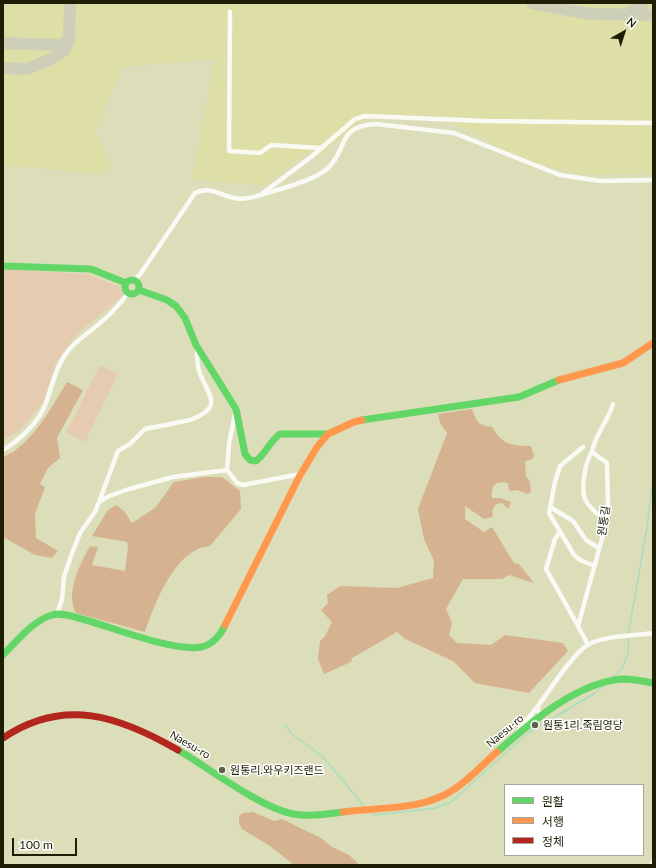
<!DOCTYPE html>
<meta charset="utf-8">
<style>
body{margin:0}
#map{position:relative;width:656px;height:868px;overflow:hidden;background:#dcddb9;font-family:Lato,"Noto Sans KR",sans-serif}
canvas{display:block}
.frame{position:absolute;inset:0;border:4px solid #1e1e05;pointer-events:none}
.legend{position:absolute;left:504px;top:784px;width:140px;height:72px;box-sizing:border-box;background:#fff;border:1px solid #a5a59b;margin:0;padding:5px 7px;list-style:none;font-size:12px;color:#1e1e05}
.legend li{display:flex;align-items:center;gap:8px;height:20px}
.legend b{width:20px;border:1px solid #a5a59b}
.north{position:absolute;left:604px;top:12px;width:40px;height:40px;-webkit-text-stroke:3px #fff;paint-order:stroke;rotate:39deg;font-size:11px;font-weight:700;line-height:16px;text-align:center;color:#1e1e05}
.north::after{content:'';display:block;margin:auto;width:14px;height:18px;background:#1e1e05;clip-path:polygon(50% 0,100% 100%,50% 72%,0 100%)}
.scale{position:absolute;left:12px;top:838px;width:65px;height:18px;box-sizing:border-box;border:2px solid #1e1e05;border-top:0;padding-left:5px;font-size:12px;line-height:14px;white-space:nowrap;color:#1e1e05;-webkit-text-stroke:3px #fff;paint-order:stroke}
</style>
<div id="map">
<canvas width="656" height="868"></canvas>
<div class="frame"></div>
<ul class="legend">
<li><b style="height:5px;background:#63d668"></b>원활</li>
<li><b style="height:5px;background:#ff974d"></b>서행</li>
<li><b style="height:5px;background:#b3261e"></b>정체</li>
</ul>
<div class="north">N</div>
<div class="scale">100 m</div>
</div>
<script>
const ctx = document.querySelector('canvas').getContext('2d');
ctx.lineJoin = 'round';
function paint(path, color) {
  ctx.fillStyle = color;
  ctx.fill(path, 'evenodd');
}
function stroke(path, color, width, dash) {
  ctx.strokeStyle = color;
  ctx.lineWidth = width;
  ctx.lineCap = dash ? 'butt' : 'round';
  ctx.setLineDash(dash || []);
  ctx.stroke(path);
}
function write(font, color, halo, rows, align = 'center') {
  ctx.font = font + ' Lato,"Noto Sans KR",sans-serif';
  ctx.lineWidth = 3;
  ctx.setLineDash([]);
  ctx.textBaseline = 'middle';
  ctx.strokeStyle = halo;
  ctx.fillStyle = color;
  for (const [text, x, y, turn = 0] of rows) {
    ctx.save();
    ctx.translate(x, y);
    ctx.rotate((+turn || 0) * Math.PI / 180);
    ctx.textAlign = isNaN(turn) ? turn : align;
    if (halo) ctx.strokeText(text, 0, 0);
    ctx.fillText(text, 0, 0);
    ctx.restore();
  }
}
const built = new Path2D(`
 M3 3H653V173L585 175 559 170 524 159 488 142 482 136 449 122 375 118 367 119 352 128 319 156 313 152 306 154 263 186 192 179 215 59 123 67 95 131 112 169 99 174 3 165Z`);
const green = new Path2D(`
 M3 269 86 274 120 287 124 295 77 334 56 363 43 402 20 430 3 440Z
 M100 365 118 374 85 442 66 433Z`);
const forest = new Path2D(`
 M67 382 83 390 57 438 60 458 48 468 40 484 45 487 35 514 36 538 58 551 52 558 35 555 3 537V457C32 445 51 408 67 382Z
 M472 409C477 422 477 425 492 427 504 446 510 445 531 446L534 456 531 460 525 461 526 476 530 482 531 492 527 494 517 490 509 491 508 483C495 480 491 485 492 498H500L511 502 508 509 502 503 496 504 492 511 493 517 484 519 465 506V519L484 532 492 527 514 563 519 564 534 583 509 575 502 579H463L446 609 452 623 449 635 457 643 491 645 505 635 563 643 568 651 529 693 475 683 453 661 405 639 397 632 352 658 351 662 324 674 318 659 320 641 325 636 332 622 321 610 328 603 327 595 340 586 397 588 433 578 434 561 424 539 418 509 447 433 440 423 438 414Z
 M203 477H222L240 491 241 509 210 546C207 547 201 547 198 549 171 561 154 605 145 632L76 613C65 593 80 564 90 546L98 547 92 565 125 571 128 546 127 542 92 536 108 510 116 505 124 511 132 523 155 508 174 482Z
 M253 812 274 821 282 819 321 838 332 847 349 855 360 865H294L270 846 242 829 239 824V816L243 813Z`);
const stream = new Path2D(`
 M612 678 622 669 628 652 629 630 647 528 653 479
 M285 725 292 734 323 757 364 806
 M370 811 374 815 436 808 451 802 528 733 595 693 602 687`);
const taxiway = new Path2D(`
 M532 3 589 14 653 15
 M625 15 643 3
 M3 43 60 45 65 43 69 37
 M3 68 27 69 51 59 65 50 69 40 70 3`);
const street = new Path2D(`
 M230 12 229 151 260 153 271 145 320 148
 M263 193 311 157 355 119 365 116 486 121 653 123
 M135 280 141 273 195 193C209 185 221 196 235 198 241 200 248 198 254 197 275 190 313 182 328 168 348 150 336 126 376 124L454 133 560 175 601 181 653 180
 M235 414 229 444 227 470 237 483 243 485 301 474
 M583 447 560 466 555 482 549 513 574 555 580 560 595 566
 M3 450C20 440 39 422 46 403 52 387 55 369 65 355 73 343 83 337 94 328 107 318 118 307 128 293
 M592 452C585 462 580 491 586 501 590 509 599 515 606 521
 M99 502 118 451 130 444 145 429 190 420C226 407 207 394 199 371 197 364 197 356 197 349
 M550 507 573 521 586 540 599 548
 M560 532 555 539 546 569 578 626
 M57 615 62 599 64 577 71 556 80 533 95 512 99 502 109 496 129 489 173 477 227 470
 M588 645 578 626 606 524 608 505 607 463 592 452C595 434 608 422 613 404
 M542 716 538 711V706C549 691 574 652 589 644 608 635 633 636 653 633
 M518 731 538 706
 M651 865 653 861`);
const fast = new Path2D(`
 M3 266 91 269 126 283
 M125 287a7 7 0 1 1 14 0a7 7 0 1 1-14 0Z
 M139 290 167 300 176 306 185 318 196 345 236 409 245 454 250 460 256 461C266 453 270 441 280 434H328
 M362 420 519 397 559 380
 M3 655C17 641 32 621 52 615 62 612 73 617 82 619 112 627 173 652 201 647 212 645 221 635 225 625
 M178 750C209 768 259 807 293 814 310 817 326 814 343 812
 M497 752C530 723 577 682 623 679 633 679 643 681 653 683`);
const slow = new Path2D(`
 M559 380 623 363 653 343
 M225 625 299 477 317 447 328 434 354 422 362 420
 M343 812C379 807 421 811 453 790 469 780 482 765 497 752`);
const jam = new Path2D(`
 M3 738C64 697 119 716 178 750`);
const markers = [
 [535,725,4,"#606144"],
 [222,770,4,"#606144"]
];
const streetNames = [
 ["원통길",604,521,-81],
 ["Naesu-ro",505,731,-40],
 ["Naesu-ro",190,745,30]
];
const poiNames = [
 ["원통1리.죽림영당",543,725],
 ["원통리.와우키즈랜드",230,770]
];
paint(built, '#dedfa6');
paint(green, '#e5ccb0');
paint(forest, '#d5b391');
stroke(stream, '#a8debf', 1.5);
stroke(taxiway, '#cecfb8', 12);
stroke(street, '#fafaf4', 4.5);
stroke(fast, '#63d668', 7);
stroke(slow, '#ff974d', 7);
stroke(jam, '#b3261e', 7);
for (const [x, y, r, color] of markers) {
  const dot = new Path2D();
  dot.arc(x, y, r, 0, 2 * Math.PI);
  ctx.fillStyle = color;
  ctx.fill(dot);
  stroke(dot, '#fff', 1.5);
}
write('11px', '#1e1e05', '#fff', streetNames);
write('11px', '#1e1e05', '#fff', poiNames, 'left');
</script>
